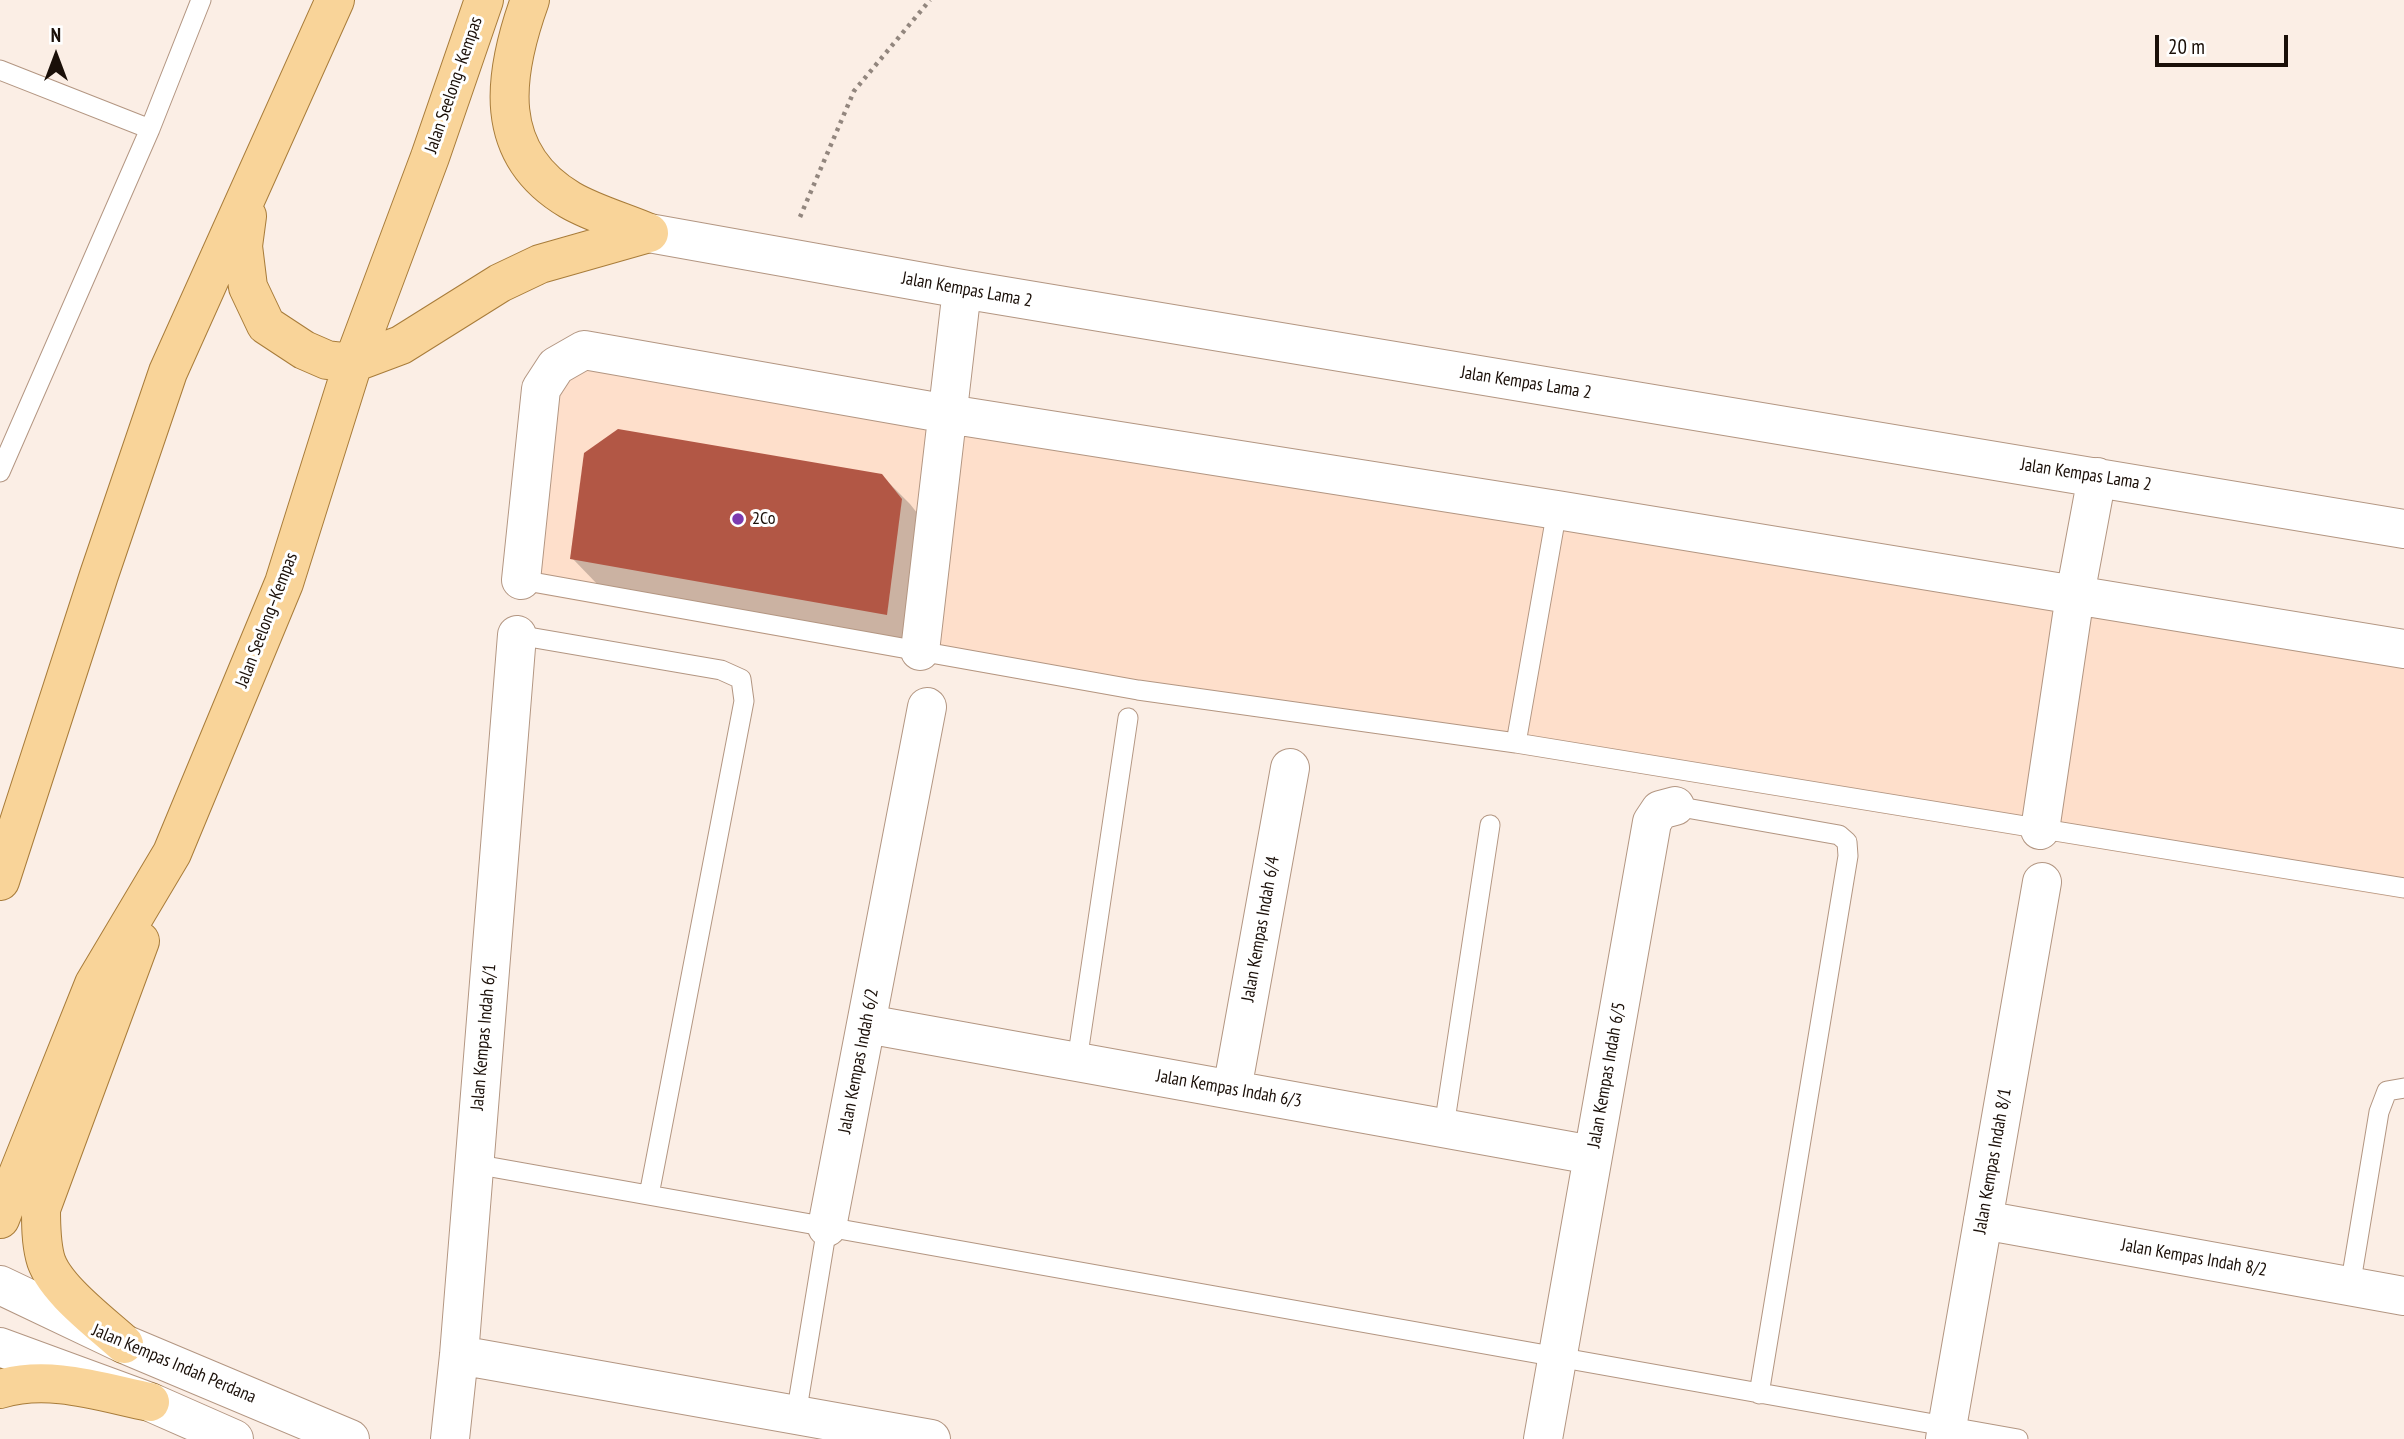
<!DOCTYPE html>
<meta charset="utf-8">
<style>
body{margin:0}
#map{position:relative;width:2404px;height:1439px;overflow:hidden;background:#fbeee5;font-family:"PT Sans Narrow",sans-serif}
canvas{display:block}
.north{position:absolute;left:21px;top:21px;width:70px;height:70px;-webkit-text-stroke:5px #fff;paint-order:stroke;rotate:0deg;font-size:19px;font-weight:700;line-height:28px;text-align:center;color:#1a0f08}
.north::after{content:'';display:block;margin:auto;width:24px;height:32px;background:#1a0f08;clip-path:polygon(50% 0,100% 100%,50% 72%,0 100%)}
.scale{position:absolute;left:2155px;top:35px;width:133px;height:32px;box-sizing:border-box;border:4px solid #1a0f08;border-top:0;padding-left:9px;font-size:21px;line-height:24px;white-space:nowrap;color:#1a0f08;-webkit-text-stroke:5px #fff;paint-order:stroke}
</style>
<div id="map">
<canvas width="2404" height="1439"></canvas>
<div class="north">N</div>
<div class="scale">20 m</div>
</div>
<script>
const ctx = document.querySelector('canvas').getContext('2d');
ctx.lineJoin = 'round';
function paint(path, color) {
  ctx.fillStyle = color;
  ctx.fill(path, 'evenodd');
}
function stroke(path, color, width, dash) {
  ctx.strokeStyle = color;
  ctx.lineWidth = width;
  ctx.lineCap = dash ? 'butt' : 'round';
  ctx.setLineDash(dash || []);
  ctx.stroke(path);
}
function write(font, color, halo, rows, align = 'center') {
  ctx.font = font + ' "PT Sans Narrow",sans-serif';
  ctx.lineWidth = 6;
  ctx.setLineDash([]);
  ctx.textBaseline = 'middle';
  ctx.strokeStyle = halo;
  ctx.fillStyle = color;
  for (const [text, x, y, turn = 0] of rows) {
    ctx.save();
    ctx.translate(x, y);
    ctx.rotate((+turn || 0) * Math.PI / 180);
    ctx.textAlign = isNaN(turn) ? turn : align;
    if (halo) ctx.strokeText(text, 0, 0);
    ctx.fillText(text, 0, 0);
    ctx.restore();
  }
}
const built = new Path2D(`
 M586 331 1123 429 2404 634V899L1515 753 1141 701 504 588 526 382 545 350Z`);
const shadow = new Path2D(`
 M881 475 910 504 929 528 915 642 600 587 572 558Z`);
const building = new Path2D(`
 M618 429 882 474 902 499 887 615 570 559 584 453Z`);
const path = new Path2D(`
 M800 217 854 91 930 0`);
const service = new Path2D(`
 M0 70 150 129
 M0 472 150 129 201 0
 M521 580 1138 690 1516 743 2404 888
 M517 635 721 670 741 679 744 701 649 1195
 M1516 743 1557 510
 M1675 806 1839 835 1847 842 1848 856 1759 1394
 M1077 1061 1128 718
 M1444 1127 1490 825
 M474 1164 2018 1439
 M2350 1287 2379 1112 2387 1091 2404 1088
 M796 1415 827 1227`);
const minor = new Path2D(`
 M649 233 962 289 2404 529
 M521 580 541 389 556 366 584 350 948 414 1557 510 2404 649
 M920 651 962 289
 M2040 830 2075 595 2097 477
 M867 1024 1592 1155
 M1232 1090 1290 768
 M1983 1220 2404 1296
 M827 1227 927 707
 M459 1355 931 1439
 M450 1439 459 1355 517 635
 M1543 1439 1652 822 1660 810 1675 806
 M1945 1439 2042 882`);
const tertiary = new Path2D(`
 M0 1285 124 1344 350 1439
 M0 1347 150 1402 234 1439`);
const primary = new Path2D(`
 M530 0C503 75 491 153 570 200 594 214 624 222 649 233
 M247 216 243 246 248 287 266 325 304 350 327 360 353 363 401 345 500 283 540 264 649 233
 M0 881 99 575 168 372 335 0
 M0 1219 94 984 172 853 284 583 353 363 430 157 484 0
 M124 1344C101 1323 52 1287 45 1257 41 1241 41 1225 41 1209L140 941
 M0 1389C49 1374 101 1392 150 1402`);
const markers = [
 [738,519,7,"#7c3aaf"]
];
const streetNames = [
 ["Jalan Seelong–Kempas",454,85,-71],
 ["Jalan Kempas Lama 2",967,290,10],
 ["Jalan Kempas Lama 2",1526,383,9],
 ["Jalan Kempas Lama 2",2086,475,9],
 ["Jalan Seelong–Kempas",267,620,-69],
 ["Jalan Kempas Indah 6/4",1261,929,-80],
 ["Jalan Kempas Indah 6/1",484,1037,-85],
 ["Jalan Kempas Indah 6/2",859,1061,-79],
 ["Jalan Kempas Indah 6/5",1607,1075,-80],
 ["Jalan Kempas Indah 6/3",1229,1089,10],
 ["Jalan Kempas Indah 8/1",1993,1161,-80],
 ["Jalan Kempas Indah 8/2",2194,1258,10],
 ["Jalan Kempas Indah Perdana",174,1364,23]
];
const poiNames = [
 ["2Co",752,519]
];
paint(built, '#fedfcb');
paint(shadow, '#0003');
paint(building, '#b25745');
stroke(service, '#b39682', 21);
stroke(minor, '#b39682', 40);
stroke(tertiary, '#b39682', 40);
stroke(primary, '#a87c3a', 40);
stroke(path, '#92867e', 4.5, [3.5, 5]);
stroke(service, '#fff', 19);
stroke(minor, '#fff', 38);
stroke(tertiary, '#fff', 38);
stroke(primary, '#f9d499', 38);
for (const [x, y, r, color] of markers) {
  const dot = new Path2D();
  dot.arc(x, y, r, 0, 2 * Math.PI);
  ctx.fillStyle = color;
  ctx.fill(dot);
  stroke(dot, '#fff', 2.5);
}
write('18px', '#1a0f08', '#fff', streetNames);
write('18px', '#1a0f08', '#fff', poiNames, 'left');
</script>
